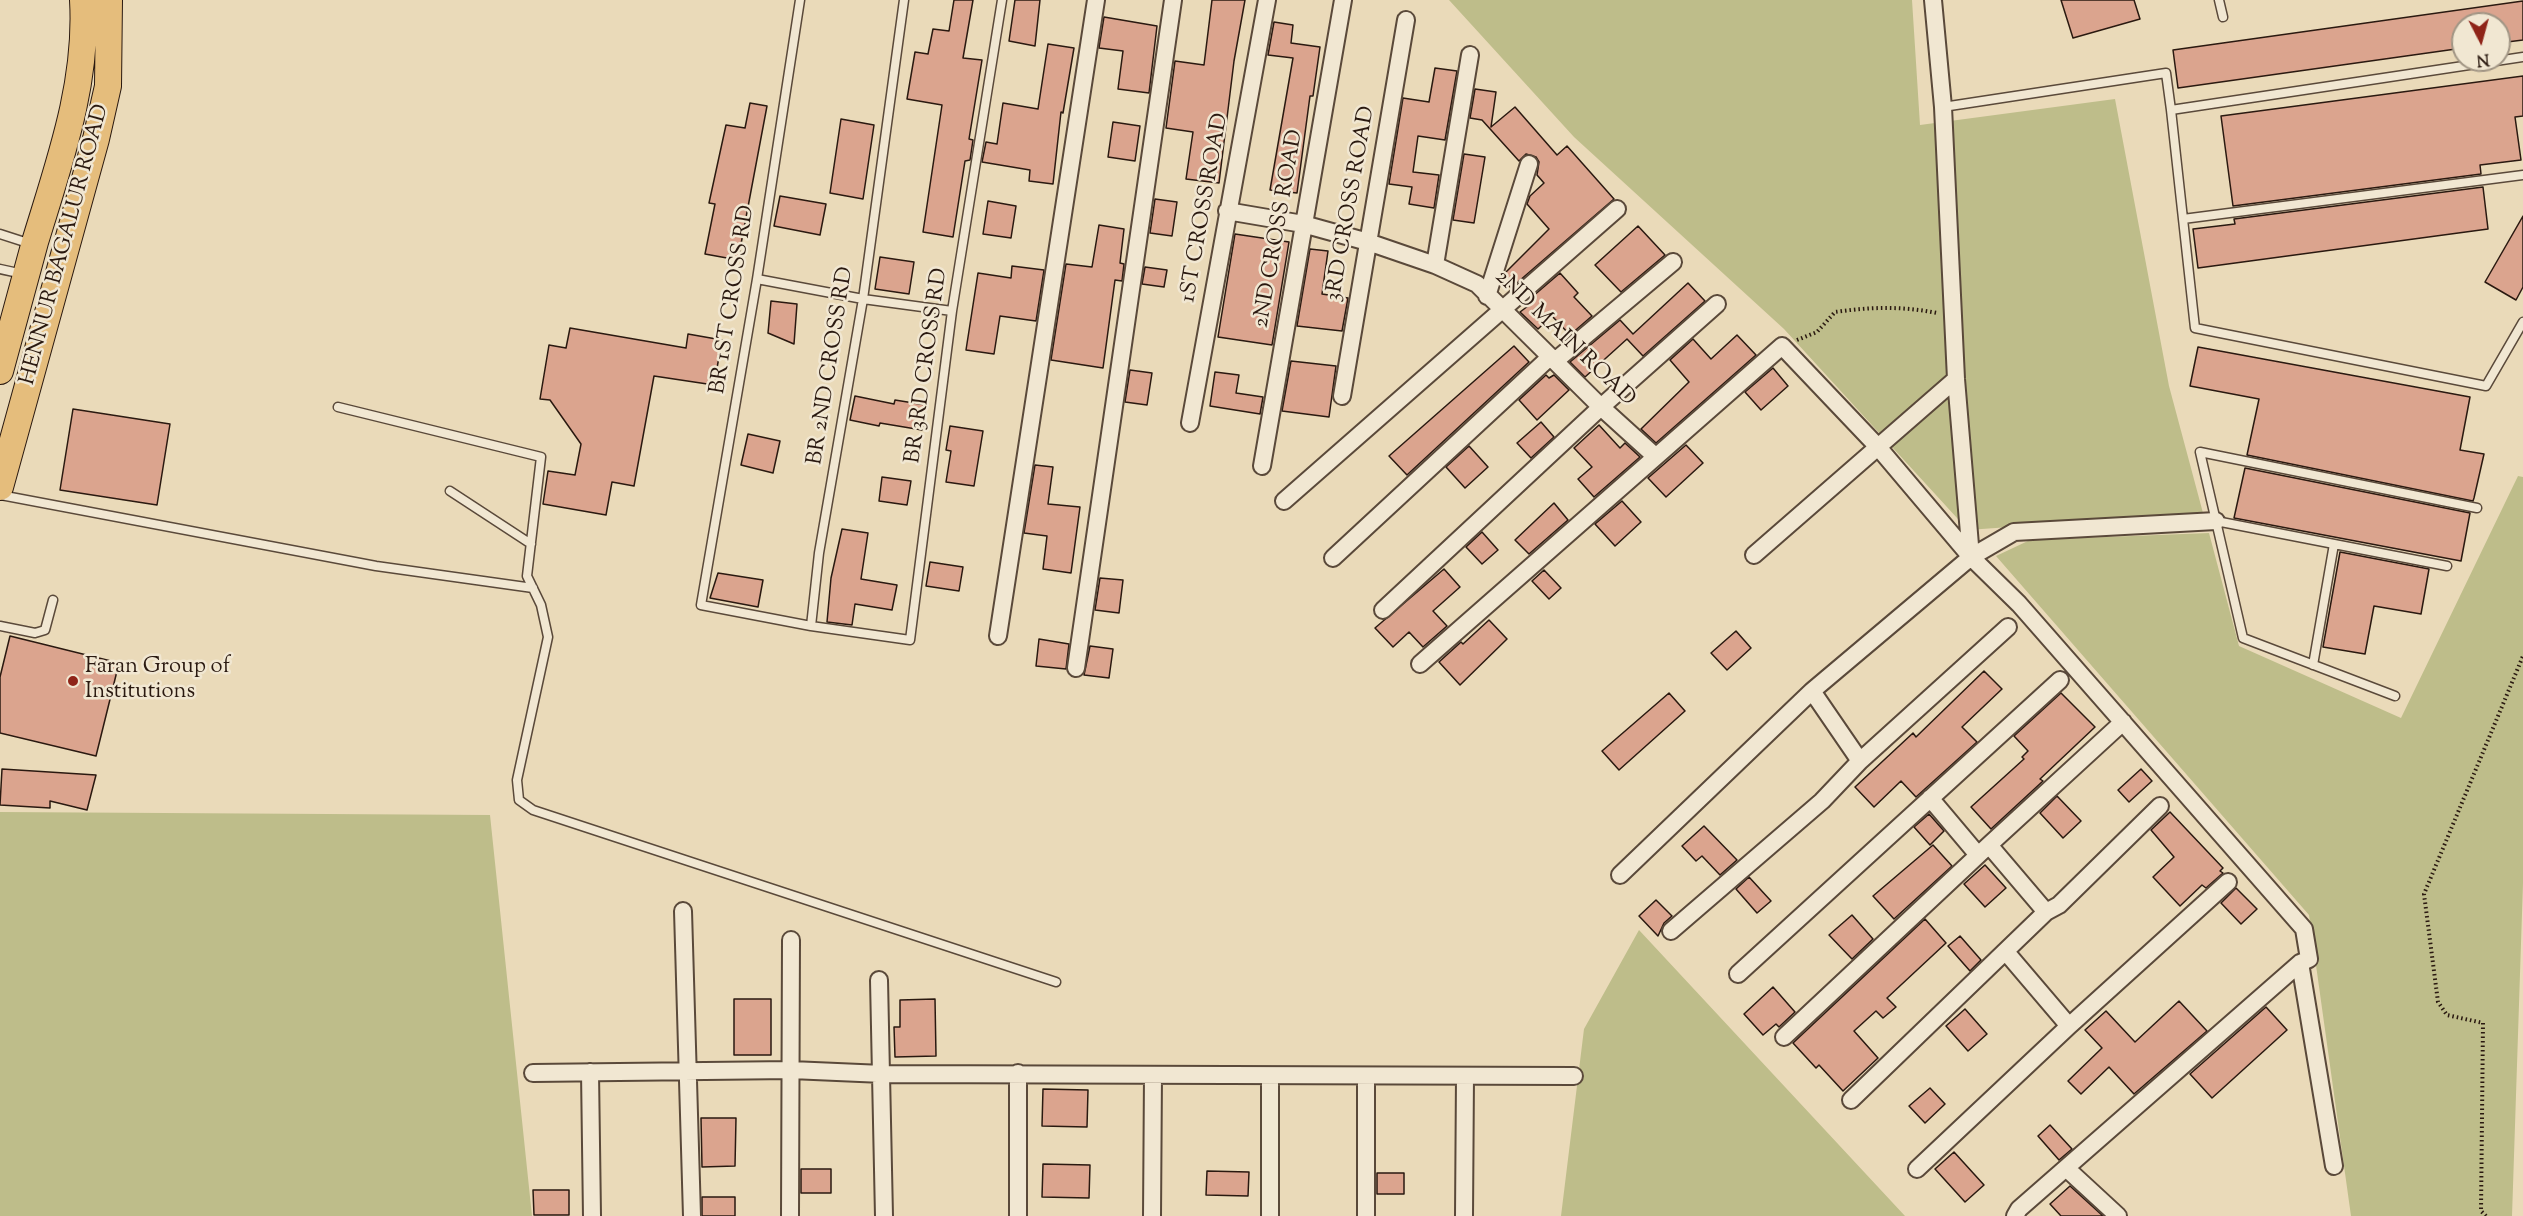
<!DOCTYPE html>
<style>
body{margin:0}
#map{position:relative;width:2523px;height:1216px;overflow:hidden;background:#eadab9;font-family:"Sorts Mill Goudy",serif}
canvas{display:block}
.north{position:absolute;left:2451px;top:12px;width:60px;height:60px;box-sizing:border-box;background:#f1e7d2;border:2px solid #a19584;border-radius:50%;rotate:174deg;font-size:16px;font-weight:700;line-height:24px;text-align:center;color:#2a1910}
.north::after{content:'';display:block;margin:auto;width:21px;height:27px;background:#8f2418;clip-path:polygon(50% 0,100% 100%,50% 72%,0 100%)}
</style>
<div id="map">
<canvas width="2523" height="1216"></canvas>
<div class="north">N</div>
</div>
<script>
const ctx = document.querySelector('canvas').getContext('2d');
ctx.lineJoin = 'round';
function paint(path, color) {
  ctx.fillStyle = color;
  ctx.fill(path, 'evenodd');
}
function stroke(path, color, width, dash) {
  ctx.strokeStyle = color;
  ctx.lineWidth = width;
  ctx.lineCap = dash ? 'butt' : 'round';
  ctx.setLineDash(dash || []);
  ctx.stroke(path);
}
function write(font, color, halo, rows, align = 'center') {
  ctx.font = font + ' "Sorts Mill Goudy",serif';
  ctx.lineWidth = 5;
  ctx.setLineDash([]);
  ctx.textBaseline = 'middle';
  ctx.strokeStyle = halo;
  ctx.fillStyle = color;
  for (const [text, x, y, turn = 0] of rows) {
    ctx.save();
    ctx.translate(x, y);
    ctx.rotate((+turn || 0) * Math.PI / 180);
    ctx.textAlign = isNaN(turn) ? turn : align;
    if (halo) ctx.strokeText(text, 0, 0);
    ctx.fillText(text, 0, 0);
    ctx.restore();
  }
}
const green = new Path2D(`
 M1449 0H1912L1920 125 2115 99 2169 386 2203 513 1968 530 1784 329 1574 137Z
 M2518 476 2523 477V883L2512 1216H2351L2309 915 1996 556 2030 540 2209 533 2239 646 2401 718Z
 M0 812 490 815 532 1216H0Z
 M1639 930 1905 1216H1561L1584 1029Z`);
const building = new Path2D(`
 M954 0H973L963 58 982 60 969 139 973 140 970 160 965 161 953 237 923 232 942 105 907 99 915 52 928 54 933 29 949 31Z
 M1015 0H1040L1035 46 1009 41Z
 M1212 0H1245L1234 61 1219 183 1186 179 1193 132 1166 128 1175 61 1204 65Z
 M2061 0H2134L2140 19 2073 38Z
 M2523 1V40L2499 43V24H2463V48L2178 88 2173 50Z
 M1104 17 1157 26 1149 93 1118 89 1123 51 1099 48Z
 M1274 22 1293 25 1291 43 1320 47 1313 96H1310L1297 193 1270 190 1293 58 1268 55Z
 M1048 44 1074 48 1063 113 1061 112 1053 184 1029 181 1030 170 982 162 986 142 997 144 1003 103 1038 109Z
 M1435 68 1457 71 1445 140 1418 136 1413 172 1439 175 1434 208 1409 204 1412 187 1389 184 1403 98 1429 102Z
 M2523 76V116L2515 117 2521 160 2480 165 2481 174 2233 206 2221 116Z
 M1475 89 1496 92 1491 127 1515 107 1557 155 1567 146 1614 199 1511 288 1503 279 1505 273 1549 229 1527 204 1530 196 1544 183 1537 175 1539 162 1536 157 1526 154 1519 161 1482 120 1470 118Z
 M750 103 767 106 738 260 705 254 715 204 709 203 726 125 745 128Z
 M841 119 874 125 863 199 830 193Z
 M1113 122 1140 126 1135 161 1108 157Z
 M1464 154 1485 157 1474 223 1453 220Z
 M2483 187 2488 229 2198 268 2193 229 2235 224 2234 219Z
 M780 196 826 204 820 235 774 226Z
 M1155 199 1177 202 1172 236 1150 233Z
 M988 201 1016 206 1011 238 983 234Z
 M2523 216V287L2516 300 2485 282Z
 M1099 225 1124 229 1120 263 1124 264 1122 281 1115 280 1103 368 1051 360 1066 264 1092 267Z
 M1638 226 1665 255 1621 292 1595 265Z
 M1235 234 1289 242 1272 345 1218 337Z
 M1310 249 1328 251 1322 294 1348 298 1342 331 1297 326Z
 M880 257 914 262 909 294 875 289Z
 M1012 266 1044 270 1036 321 1000 316 994 354 966 350 978 273 1011 278Z
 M1145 267 1167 270 1164 287 1142 284Z
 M1560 273 1578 293 1574 297 1592 316 1570 335 1552 316 1538 329 1520 312 1528 306 1525 303Z
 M1688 283 1705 301 1643 356 1627 339 1585 377 1570 362 1620 320 1633 334Z
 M771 301 797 304 794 344 768 333Z
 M570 328 686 348 688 334 722 340 714 385 654 376 634 486 612 482 606 515 543 504 548 471 575 475 581 444 550 400 540 399 549 345 566 348Z
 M1737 335 1756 355 1656 443 1641 429 1689 382 1670 360 1693 339 1711 359Z
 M1514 346 1529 362 1407 475 1389 456Z
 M2198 347 2470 397 2460 450 2484 454 2474 498 2473 501 2247 455 2259 399 2190 386Z
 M1291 361 1336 366 1329 417 1282 411Z
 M1773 368 1788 386 1761 410 1745 392Z
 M1130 370 1152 373 1147 405 1125 402Z
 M1215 372 1239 375 1236 393 1263 397 1260 414 1210 406Z
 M1546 375 1549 378 1554 375 1569 390 1537 420 1519 400Z
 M855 396 894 404 895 400 926 405 922 430 880 423 879 426 850 420Z
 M73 409 170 424 157 505 60 490Z
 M1541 422 1554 437 1531 458 1517 443Z
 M1599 425 1620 448 1625 443 1640 457 1594 497 1578 479 1592 467 1574 448Z
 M950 426 983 431 974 486 946 482 951 451 946 450Z
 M748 434 780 441 773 473 741 465Z
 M1686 445 1703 463 1666 497 1648 478Z
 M1469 446 1488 467 1465 488 1446 467Z
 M1035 465 1053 467 1048 504 1080 507 1071 573 1043 569 1047 536 1024 533Z
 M2245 468 2470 513 2461 561 2234 518Z
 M882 477 911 481 907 505 879 501Z
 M1622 501 1641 522 1615 546 1595 524Z
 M1554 503 1568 520 1529 554 1515 540Z
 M842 529 868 533 861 579 897 585 892 610 855 604 852 625 827 622 831 578Z
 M1482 532 1498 550 1482 564 1466 547Z
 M2340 552 2429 569 2421 614 2374 606 2365 654 2323 647Z
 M930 562 963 567 959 591 926 586Z
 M1444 569 1460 587 1433 611 1447 626 1423 647 1409 632 1393 647 1375 628Z
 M1544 570 1561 588 1549 599 1532 581Z
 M718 573 763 580 758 607 710 598Z
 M1100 578 1123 580 1119 613 1095 610Z
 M1489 620 1507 639 1460 685 1439 662 1461 642 1463 644Z
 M1736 631 1751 648 1727 670 1711 653Z
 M10 636 119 663 96 756 0 733V677Z
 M1039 639 1069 644 1066 669 1036 666Z
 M1090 646 1113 649 1109 678 1084 675Z
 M1984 671 2002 689 1962 727 1977 742 1916 797 1901 781 1874 807 1855 787 1913 733 1916 737Z
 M1669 693 1685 711 1619 770 1602 751Z
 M2061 693 2095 727 2040 779 2043 781 1991 829 1971 807 2024 759 2022 757 2028 751 2014 736Z
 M2 769 96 775 87 810 50 801V808L0 805Z
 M2141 769 2152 781 2129 802 2118 790Z
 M2057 796 2081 821 2063 838 2040 813Z
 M2170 812 2223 868 2220 871 2223 873 2206 888 2202 885 2180 906 2153 877 2174 857 2151 830Z
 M1929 814 1944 831 1930 845 1914 827Z
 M1704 826 1737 860 1720 875 1702 856 1696 861 1682 846Z
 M1933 845 1952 866 1894 919 1873 896Z
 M1985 865 2006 888 1985 907 1964 884Z
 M1749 877 1771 901 1757 913 1736 889Z
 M2236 888 2257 909 2241 924 2221 903Z
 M1656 900 1672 916 1664 923 1658 936 1639 916Z
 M1852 915 1873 939 1852 959 1829 935Z
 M1925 919 1946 943 1887 998 1896 1007 1883 1018 1876 1011 1854 1031 1878 1058 1843 1091 1819 1065 1816 1068 1793 1043Z
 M1960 936 1981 960 1970 971 1948 946Z
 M1773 987 1795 1012 1779 1027 1776 1024 1763 1035 1744 1014Z
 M734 999H771V1055H734Z
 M935 999 936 1056 895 1057 894 1027H900V1000Z
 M2179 1001 2207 1031 2134 1094 2109 1067 2081 1094 2068 1081 2102 1048 2085 1030 2106 1011 2135 1042Z
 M2266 1007 2287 1030 2212 1098 2190 1074Z
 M1965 1009 1987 1034 1968 1051 1946 1026Z
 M1930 1088 1945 1104 1925 1123 1909 1106Z
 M1043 1089 1088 1090 1087 1127 1042 1126Z
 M701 1118H736L735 1166 702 1167Z
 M2050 1125 2072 1149 2059 1160 2038 1136Z
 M1954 1152 1984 1185 1965 1202 1935 1169Z
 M1043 1164 1090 1165 1089 1198 1042 1197Z
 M801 1169H831V1193H801Z
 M1207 1171 1249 1172 1248 1196 1206 1195Z
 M1377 1173H1404V1194H1377Z
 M2070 1186 2103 1216H2061L2050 1204Z
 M533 1190H569V1215H534Z
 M702 1197H735V1216H702Z`);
const path = new Path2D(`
 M1797 340 1817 332 1835 312C1869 307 1903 306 1937 313
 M2486 1216 2481 1211 2483 1023 2447 1015 2438 1002 2424 894 2523 656`);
const lane = new Path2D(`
 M800 0 757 279 701 605 811 626 819 553 863 299 904 0
 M2219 0 2223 17
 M1943 107 2166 73 2171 110 2523 57
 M2171 110 2195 328 2486 386 2523 322
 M2183 219 2523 175
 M0 234 31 244
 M0 269 23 274
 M757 279 863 299 952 311
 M338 407 541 457 527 576 541 605 548 637 517 780 519 800 533 810 1056 982
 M450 491 531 544
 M0 495 376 566 533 588
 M2216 521 2447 566
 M0 626 35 633 45 630 53 600
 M811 626 910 640 952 311 1002 0
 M2313 665 2334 544
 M2395 696 2243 638 2200 452 2477 508`);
const street = new Path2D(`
 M1933 0 1943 107 1956 379 1971 557 2019 604 2304 929 2309 959 2300 963 2019 1209 2015 1216
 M1227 211 1303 224 1368 242 1435 265 1477 284 1601 407 1655 456
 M1435 265 1470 55
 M1487 296 1529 164
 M1555 361 1673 262
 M1342 396 1406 20
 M1190 423 1267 0
 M1262 466 1343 0
 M1284 501 1617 209
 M1754 555 1956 379
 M1333 558 1550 357
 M1383 610 1601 407 1717 304
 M998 636 1096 0
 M1420 664 1782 346 1878 447 1971 557
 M1076 668 1173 0
 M1812 691 1860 761
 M1930 798 1978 855
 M1989 845 2046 912
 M1620 875 1812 691 1971 557 2014 532 2216 521
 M683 911 692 1216
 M1671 931 1822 801 1860 761 2008 627
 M2006 952 2069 1026
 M2300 963 2334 1166
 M1738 974 2060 680
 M879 980 884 1216
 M1784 1037 1989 845 2123 722
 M590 1072 592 1216
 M533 1073 791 1070 883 1074 1574 1076
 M1851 1100 2046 912 2059 905 2160 806
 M2066 1168 2118 1216
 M1917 1169 2069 1026 2228 882
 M790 1216 791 940
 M1018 1216V1073
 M1152 1216 1153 1075
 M1270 1216V1076
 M1366 1216V1076
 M1464 1216 1465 1076`);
const primary = new Path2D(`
 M0 371C12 328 23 285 35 242 59 163 88 84 83 0
 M0 487 96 139 108 86 109 0`);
const markers = [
 [73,681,6,"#8f2418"]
];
const streetNames = [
 ["3RD CROSS ROAD",1352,204,-80],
 ["1ST CROSS ROAD",1206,208,-80],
 ["2ND CROSS ROAD",1280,229,-80],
 ["HENNUR BAGALUR ROAD",66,245,-75],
 ["BR 1ST CROSS RD",734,300,-81],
 ["2ND MAIN ROAD",1564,339,44],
 ["BR 2ND CROSS RD",832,366,-81],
 ["BR 3RD CROSS RD",928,366,-82]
];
const poiNames = [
 ["Faran Group of",85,668],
 ["Institutions",85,693]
];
paint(green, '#bebd8a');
paint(building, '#dba48e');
stroke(building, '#2a1910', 1.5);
stroke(lane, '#5a493a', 11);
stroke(street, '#5a493a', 20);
stroke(primary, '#2a1910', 28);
stroke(path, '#2a1910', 4, [1.5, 3]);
stroke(lane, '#f1e7d2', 8);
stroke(street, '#f1e7d2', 16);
stroke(primary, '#e5bd7c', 26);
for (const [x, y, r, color] of markers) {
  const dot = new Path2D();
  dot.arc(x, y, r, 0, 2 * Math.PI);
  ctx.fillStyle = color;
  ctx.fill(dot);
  stroke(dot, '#f1e7d2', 2);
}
write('22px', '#2a1910', '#f1e7d2', streetNames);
write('22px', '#2a1910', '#f1e7d2', poiNames, 'left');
</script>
